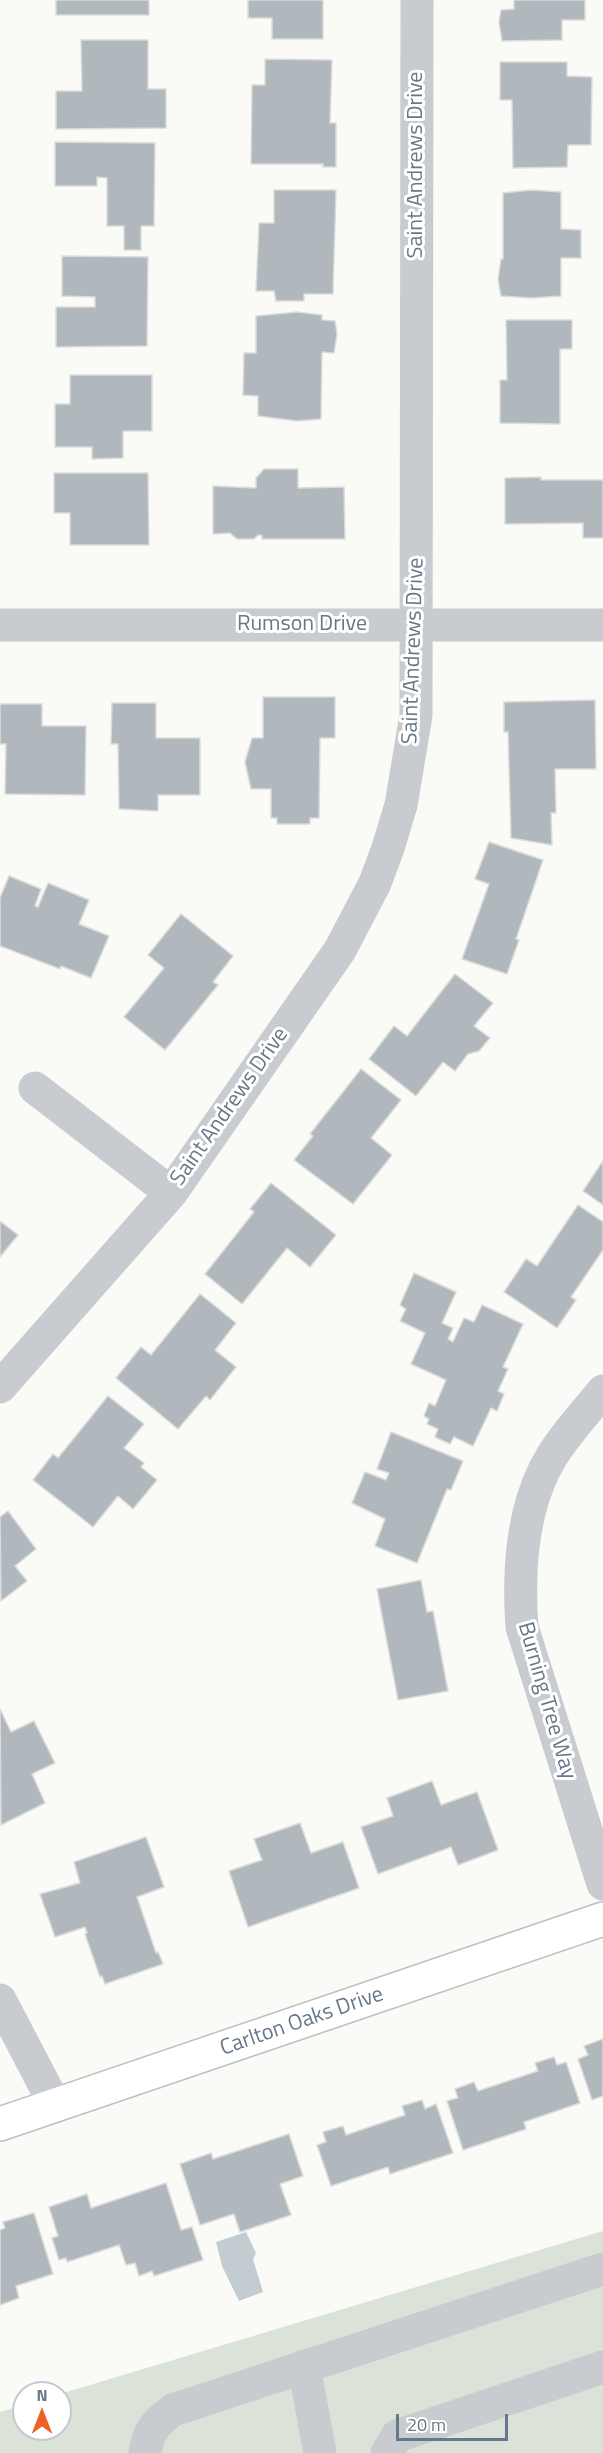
<!DOCTYPE html>
<style>
body{margin:0}
#map{position:relative;width:603px;height:2453px;overflow:hidden;background:#fafaf7;font-family:"Titillium Web",sans-serif}
canvas{display:block}
.north{position:absolute;left:12px;top:2381px;width:60px;height:60px;box-sizing:border-box;background:#fff;border:2px solid #c2c9d0;border-radius:50%;rotate:0deg;font-size:16px;font-weight:700;line-height:24px;text-align:center;color:#67788a}
.north::after{content:'';display:block;margin:auto;width:21px;height:27px;background:#ed6124;clip-path:polygon(50% 0,100% 100%,50% 72%,0 100%)}
.scale{position:absolute;left:396px;top:2414px;width:112px;height:27px;box-sizing:border-box;border:3px solid #67788a;border-top:0;padding-left:8px;font-size:18px;line-height:21px;white-space:nowrap;color:#67788a;-webkit-text-stroke:4px #fff;paint-order:stroke}
</style>
<div id="map">
<canvas width="603" height="2453"></canvas>
<div class="north">N</div>
<div class="scale">20 m</div>
</div>
<script>
const ctx = document.querySelector('canvas').getContext('2d');
ctx.lineJoin = 'round';
function paint(path, color) {
  ctx.fillStyle = color;
  ctx.fill(path, 'evenodd');
}
function stroke(path, color, width, dash) {
  ctx.strokeStyle = color;
  ctx.lineWidth = width;
  ctx.lineCap = dash ? 'butt' : 'round';
  ctx.setLineDash(dash || []);
  ctx.stroke(path);
}
function write(font, color, halo, rows, align = 'center') {
  ctx.font = font + ' "Titillium Web",sans-serif';
  ctx.lineWidth = 6;
  ctx.setLineDash([]);
  ctx.textBaseline = 'middle';
  ctx.strokeStyle = halo;
  ctx.fillStyle = color;
  for (const [text, x, y, turn = 0] of rows) {
    ctx.save();
    ctx.translate(x, y);
    ctx.rotate((+turn || 0) * Math.PI / 180);
    ctx.textAlign = isNaN(turn) ? turn : align;
    if (halo) ctx.strokeText(text, 0, 0);
    ctx.fillText(text, 0, 0);
    ctx.restore();
  }
}
const green = new Path2D(`
 M603 2231V2453H0V2412L24 2405V2429H60V2394Z`);
const water = new Path2D(`
 M246 2232 256 2253 253 2259 263 2292 239 2301 222 2266 216 2242Z`);
const building = new Path2D(`
 M56 0H149V15H56Z
 M248 0H323V39H272V18H248Z
 M514 0H585V20H562V40L502 41 499 22 501 10 514 9Z
 M81 40H148V89H166V128L56 129V91H82Z
 M265 59 332 60 330 123H336V167H323V164H251L252 85H265Z
 M500 62H567V76L592 77 591 145H568L567 167 513 168 512 100H500Z
 M55 142 155 143 154 226H141V250H124V226H107V178L97 177V186H55Z
 M274 190H336L333 294H304V301H276L274 291H256L259 223H274Z
 M531 190 561 192V229L581 230V258H561V296L531 298 501 296 498 279 501 259H503V193Z
 M62 256 148 257 147 346 56 347V307H95V297L62 296Z
 M297 312 322 315V320L335 321 337 334 334 353 322 352 321 419 297 421 258 416V396L243 395 244 353H256V316Z
 M506 320H572V349H560V424L500 423V380H507Z
 M70 375H152V431H123V458L92 459V447H55V404H70Z
 M264 469H298V488L344 487 345 539H262V535H258L254 539H237L230 533 213 534V486L256 488V478Z
 M54 473H148L149 545H70V513H54Z
 M541 477V480H603V538H583V523L505 524V478Z
 M263 697H335V738H320L319 818H310V824H277V818H271V789H251L245 762 252 738H263Z
 M595 700 596 769H555L556 813H551L552 845 511 838 508 732H504V702Z
 M112 703H156V738H200V795H158V811L119 809 118 744H111Z
 M0 704H42V726H86L85 795 5 794 6 744H0Z
 M489 842 543 860 516 939 519 940 507 974 462 959 489 884 475 879Z
 M9 876 41 889 35 906 38 907 48 883 89 900 79 924 109 936 91 978 61 966 60 969 0 946V898Z
 M181 914 233 956 213 982 218 985 165 1050 124 1017 164 968 148 955Z
 M455 974 493 1003 474 1026 490 1038 479 1051 468 1054 455 1071 443 1062 416 1096 369 1059 394 1026 407 1036Z
 M361 1069 401 1100 371 1138 392 1155 353 1204 294 1160 313 1136 310 1134Z
 M603 1161V1205L583 1191Z
 M271 1183 336 1235 310 1267 287 1248 242 1304 205 1274 254 1212 250 1209Z
 M578 1205 603 1222V1250L571 1297 576 1300 557 1328 504 1292 526 1259 537 1266Z
 M0 1221 18 1235 0 1257Z
 M414 1273 456 1292 442 1323 453 1328 448 1339 453 1342 464 1318 474 1322 482 1305 523 1324 503 1367 508 1369 498 1391 504 1394 497 1411 491 1408 473 1446 454 1437 450 1444 435 1437 438 1429 427 1424 429 1419 424 1416 429 1403 435 1406 446 1380 411 1364 425 1333 400 1321 406 1309 400 1305Z
 M200 1294 236 1323 215 1350 236 1367 210 1400 206 1396 178 1429 116 1378 141 1347 151 1355Z
 M108 1396 144 1424 124 1448 144 1463 141 1467 157 1480 133 1509 118 1496 93 1527 33 1480 53 1454 58 1458Z
 M391 1432 463 1461 451 1490 447 1489 417 1563 375 1546 385 1519 352 1503 365 1472 386 1480 389 1473 377 1469Z
 M8 1511 36 1549 15 1566 27 1581 1 1601 0 1517Z
 M421 1580 427 1612 433 1611 448 1691 398 1700 377 1589Z
 M0 1709 11 1732 34 1721 55 1763 32 1774 45 1803 1 1825Z
 M432 1781 441 1805 477 1792 498 1850 458 1865 451 1847 378 1874 361 1827 393 1816 387 1798Z
 M300 1823 311 1853 343 1842 359 1888 248 1927 229 1871 262 1860 254 1839Z
 M146 1837 164 1887 137 1897 156 1953 158 1952 163 1964 105 1984 102 1976 100 1977 85 1934 87 1933 85 1927 55 1937 40 1894 80 1883 74 1862Z
 M603 2039V2096L592 2100 578 2059 588 2055 584 2046Z
 M554 2057 557 2065 566 2062 580 2103 524 2122 526 2129 463 2150 447 2101 458 2098 455 2089 474 2082 478 2091 538 2071 535 2063Z
 M422 2100 425 2109 436 2104 453 2153 390 2174 388 2167 331 2186 317 2145 326 2142 323 2132 343 2126 346 2135 405 2115 402 2106Z
 M289 2134 303 2176 280 2184 291 2215 240 2232 234 2214 200 2225 180 2164 211 2153 213 2159Z
 M166 2183 181 2230 192 2227 203 2260 154 2276 152 2271 139 2276 135 2263 126 2265 119 2245 67 2262 66 2258 59 2260 52 2238 58 2236 49 2207 87 2194 91 2208Z
 M34 2213 53 2274 16 2286 19 2298 0 2305V2230L5 2228 3 2222Z`);
const minor = new Path2D(`
 M0 625H603
 M35 1088 171 1193
 M0 1387 171 1193 340 950 375 883 388 848 401 805 416 715 417 0
 M603 1391C586 1412 566 1433 552 1456 521 1506 518 1571 522 1627L603 1884
 M0 2000 55 2105
 M304 2366 320 2453
 M145 2453C148 2432 156 2422 173 2410L603 2269
 M387 2453 397 2436 603 2367`);
const major = new Path2D(`
 M0 2124 603 1919`);
const streetNames = [
 ["Saint Andrews Drive",417,165,-90],
 ["Rumson Drive",302,625],
 ["Saint Andrews Drive",414,651,-88],
 ["Saint Andrews Drive",230,1107,-55],
 ["Burning Tree Way",546,1701,74],
 ["Carlton Oaks Drive",302,2022,-19]
];
paint(green, '#dbe2d8');
paint(water, '#c2ccd1');
paint(building, '#b0b8be');
stroke(building, '#dbdcd9', 1.5);
stroke(major, '#bbbfc3', 36);
stroke(minor, '#c8cbcf', 33);
stroke(major, '#fff', 33);
write('22px', '#67788a', '#fff', streetNames);
</script>
